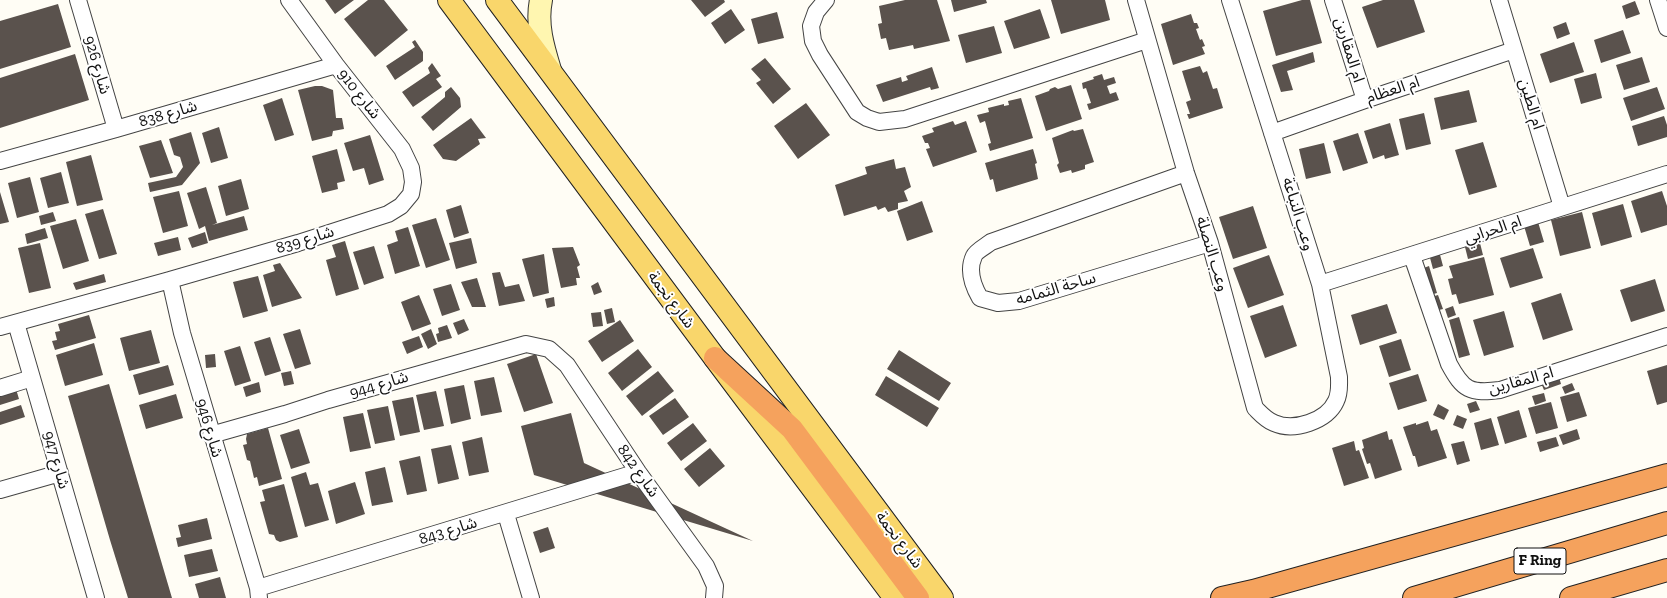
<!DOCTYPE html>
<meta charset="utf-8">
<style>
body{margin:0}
canvas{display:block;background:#fffdf5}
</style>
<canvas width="1667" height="598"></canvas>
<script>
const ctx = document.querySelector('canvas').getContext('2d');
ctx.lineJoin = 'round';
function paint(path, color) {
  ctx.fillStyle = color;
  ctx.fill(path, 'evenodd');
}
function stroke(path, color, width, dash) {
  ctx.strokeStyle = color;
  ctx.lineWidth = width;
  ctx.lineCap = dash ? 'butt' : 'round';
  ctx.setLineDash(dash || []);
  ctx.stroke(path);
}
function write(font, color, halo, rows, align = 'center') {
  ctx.font = font + ' "Zilla Slab","Noto Sans Arabic",serif';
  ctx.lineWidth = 4;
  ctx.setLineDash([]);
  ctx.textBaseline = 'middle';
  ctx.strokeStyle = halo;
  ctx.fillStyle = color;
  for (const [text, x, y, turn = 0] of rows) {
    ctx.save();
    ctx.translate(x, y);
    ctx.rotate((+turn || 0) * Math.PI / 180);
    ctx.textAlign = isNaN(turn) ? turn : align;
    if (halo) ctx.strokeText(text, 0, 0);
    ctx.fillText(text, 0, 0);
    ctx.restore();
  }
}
const building = new Path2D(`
 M325 0H354L335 14Z
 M368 0H384L408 30 375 57 344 19Z
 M691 0H724L725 2 705 17Z
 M905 0H937L950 41 914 49 913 45 889 50 886 38 881 39 878 24 882 23 879 6Z
 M951 0H986L987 3 954 12Z
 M1051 0H1105L1110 20 1061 34Z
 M1302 0H1310L1322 43 1276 56 1263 11Z
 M1383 0H1414L1425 32 1377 48 1362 7Z
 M1635 1 1640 14 1626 19 1622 6Z
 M58 4 71 47 0 69V21Z
 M731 9 745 30 725 44 711 23Z
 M1040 9 1050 38 1014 49 1004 21Z
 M777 12 784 38 758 44 751 19Z
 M1191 14 1194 23H1197L1199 28 1196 29 1200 40 1202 39 1205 46 1202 47 1205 54 1173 65 1161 24Z
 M1566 22 1570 34 1557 39 1553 27Z
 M994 26 1002 53 966 63 958 35Z
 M1623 30 1631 53 1601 63 1594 40Z
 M415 40 423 52V61L395 80 386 66 415 47 412 42Z
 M1574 42 1584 72 1550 83 1540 54Z
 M1313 52 1315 62 1287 71 1293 90 1281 92 1272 65Z
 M75 54 89 100 0 128V78Z
 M1642 57 1650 82 1624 90 1616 65Z
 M765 58 791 89 773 104 756 83 761 80 751 69Z
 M432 63 441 76 436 79 442 87 413 107 402 92 430 73 428 68Z
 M1200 66 1203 73 1207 71 1213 89 1217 88 1223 108 1189 119 1187 114H1190L1186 102 1191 100 1182 71Z
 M932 67 939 88 931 90 930 87 883 102 876 85 901 77 902 82 908 80 906 76Z
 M1596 73 1602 98 1581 104 1574 79Z
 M1102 74 1104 80 1114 77 1116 83 1107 86 1110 94 1116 92 1119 100 1089 110 1087 104 1091 103 1086 88 1083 89 1082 83 1094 79 1093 77Z
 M1071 85 1082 119 1046 131 1035 96 1049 91 1050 89 1055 87 1058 89Z
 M315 86H322L333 90 336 118H342L344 129 333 131 332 136 312 141 298 90Z
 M451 87 460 98 461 107 433 131 421 117 445 97V92Z
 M1657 87 1665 109 1631 121 1623 98Z
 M1469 90 1477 122 1441 130 1434 98Z
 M282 98 294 135 275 141 263 105Z
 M1021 98 1033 138 990 151 988 144 991 143 985 121 980 123 977 115 989 112 988 108 1004 104V106L1009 105 1008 101Z
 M806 103 830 135 798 159 774 126Z
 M1424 113 1431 144 1406 150 1399 119Z
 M1664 116 1667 125V137L1638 146 1632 126Z
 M471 118 486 138 478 139 480 144 456 161 443 159 433 145Z
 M953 121 955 125 966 121 977 152 933 167 926 149 930 148 928 143H925L922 136 934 132 932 128Z
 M1390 123 1399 155 1385 159 1384 155 1373 159 1364 131Z
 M219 127 228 158 211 163 202 133Z
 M1083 129 1094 162 1085 165V169L1072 173 1071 170 1060 173 1057 165 1059 163 1052 138 1073 130 1074 131Z
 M191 132 200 163 182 185 150 192 148 183 176 177 183 167 180 157 174 155 169 139Z
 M1358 133 1368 163 1343 171 1333 141Z
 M370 135 384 180 369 185 364 168 353 171 344 143Z
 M161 140 173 173 150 178 139 146Z
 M1483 142 1497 187 1469 195 1455 150Z
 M1324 143 1331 173 1306 179 1299 149Z
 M337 149 345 181 337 183 338 189 322 193 312 156Z
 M1033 149 1037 163 1035 164 1038 179 996 192 993 179 990 180 985 163Z
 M91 155 103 200 77 206 66 162Z
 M894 159 896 169 905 167 911 187 904 191 908 201 898 203V209L888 212 885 207 878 210 876 206 844 216 835 185 867 174 865 167Z
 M61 172 69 203 48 208 40 178Z
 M30 177 39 212 17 218 8 183Z
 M241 179 249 209 226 216 218 186Z
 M206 187 217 223 212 225 244 216 248 230 209 241 205 226 199 229 187 193Z
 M179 191 188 226 163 233 153 197Z
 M1662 191 1667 206V225L1641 233 1631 201Z
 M0 192 9 222 0 224Z
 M922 201 933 232 907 241 897 211Z
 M1623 204 1632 237 1601 246 1592 213Z
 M461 205 469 233 454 238 446 210Z
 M1253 206 1267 248 1233 259 1219 217Z
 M103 209 117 254 99 259 85 214Z
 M53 212 56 221 41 225 39 216Z
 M1582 212 1591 248 1560 256 1551 220Z
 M436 218 450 260 426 268 412 225Z
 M76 219 89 261 63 269 50 226Z
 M1538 222 1544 242 1530 246 1524 226Z
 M408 227 420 266 395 274 387 245 398 241 395 231Z
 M45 228 48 238 27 244 25 234Z
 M205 232 208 243 192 248 188 238Z
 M178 237 181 250 158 256 154 243Z
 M471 238 477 263 456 269 449 243Z
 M1479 239 1483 255 1468 259 1464 243Z
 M345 241 359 289 336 296 326 260 336 257 332 245Z
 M40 243 51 288 29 293 18 248Z
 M374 246 384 278 364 285 353 252Z
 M573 247 580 265 577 267 580 278H576L577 285 561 288 552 248Z
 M1533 248 1543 278 1510 288 1500 258Z
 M1439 251 1443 266 1433 269 1429 254Z
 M544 254 549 293 533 297 522 259Z
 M1269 255 1284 295 1248 308 1233 268Z
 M1484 257 1494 295 1459 304 1456 294 1452 295 1448 279 1453 278 1449 266Z
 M280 263 302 298 272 307 263 275 275 271 273 265Z
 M1429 266 1437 293 1430 295 1421 269Z
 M500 272 505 287 519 284 525 301 499 306 492 273Z
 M104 274 106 282 76 290 73 283Z
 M258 276 268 311 243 318 233 282Z
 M477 278 486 307H472L461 282Z
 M1655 279 1665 311 1631 322 1620 290Z
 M598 282 602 292 594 295 591 286Z
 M451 284 460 310 442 316 433 289Z
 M1561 293 1573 330 1543 340 1531 303Z
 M419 295 431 324 412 331 401 302Z
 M1438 295 1443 309 1435 311 1431 297Z
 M554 297 555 306 547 308 545 299Z
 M1387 304 1397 333 1360 345 1351 315Z
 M1283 305 1297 346 1265 358 1250 316Z
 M1453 306 1456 315 1448 318 1445 309Z
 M612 308 615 322 607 324 604 310Z
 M1504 311 1514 347 1484 356 1473 320Z
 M601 312 603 326 593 327 591 313Z
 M89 315 96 338 55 350 52 341 57 340 55 332 60 331 58 324Z
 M1459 317 1470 355 1459 358 1449 320Z
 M464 319 469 330 458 335 453 323Z
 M620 320 634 341 602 362 588 341Z
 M447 325 452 338 438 342 436 334 439 333 438 328Z
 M300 329 311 364 295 369 283 334Z
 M431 329 437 344 428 349 421 334Z
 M151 330 160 363 129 371 120 338Z
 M419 336 423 347 407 354 402 342Z
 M270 337 281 371 265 376 254 342Z
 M1401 339 1411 370 1389 377 1379 346Z
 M94 343 103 375 65 386 56 355Z
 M240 346 251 381 235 386 224 351Z
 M638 349 652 367 622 391 608 373Z
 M899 350 951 383 939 401 887 369Z
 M215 354 216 367 206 368 205 355Z
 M536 354 553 403 524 412 507 364Z
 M168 365 174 385 139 395 133 375Z
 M1667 365V402L1657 405 1647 371Z
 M291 371 294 384 284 386 281 373Z
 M658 371 674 391 642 416 626 396Z
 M1418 374 1427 401 1398 410 1389 383Z
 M886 376 939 408 927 427 875 395Z
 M494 377 502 412 481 416 474 381Z
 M1559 377 1561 384 1544 390 1541 383Z
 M259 382 261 392 246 397 243 387Z
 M1572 383 1575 390 1565 394 1562 387Z
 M109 384 126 442 172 598H128L110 540 68 396Z
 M464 385 471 419 451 424 444 389Z
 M16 389 19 399 0 405V394Z
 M436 391 444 426 424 430 416 395Z
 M1579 392 1587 416 1567 422 1560 397Z
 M1544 393 1546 401 1535 405 1532 396Z
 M176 394 183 418 146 429 139 405Z
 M413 397 420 432 400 436 392 401Z
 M675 398 689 417 663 435 649 416Z
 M1476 401 1480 410 1470 413 1467 404Z
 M1551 402 1558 428 1536 434 1528 408Z
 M1438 404 1449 410 1444 420 1433 415Z
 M21 405 25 417 0 425V412Z
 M388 406 395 440 375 444 367 410Z
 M1519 410 1527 437 1505 444 1497 417Z
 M363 413 371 448 350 452 343 417Z
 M571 413 584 463 753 541 534 475 521 426Z
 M1457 415 1467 419 1463 429 1453 425Z
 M1491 418 1499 445 1481 450 1474 423Z
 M1428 421 1431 431 1437 429 1447 458 1418 467 1415 456H1413L1403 427 1416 423V425Z
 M693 423 707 441 681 461 667 443Z
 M268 428 282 479 259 486 257 477 254 478 250 461 247 460 243 445 247 444 246 439 247 434Z
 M299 429 310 463 291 469 280 435Z
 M1577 429 1580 439 1563 445 1559 435Z
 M1387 431 1389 440 1392 439 1402 470 1375 479 1370 463 1367 464 1362 449 1364 448 1362 440Z
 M482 437 489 472 469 476 462 442Z
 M1556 437 1559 446 1540 452 1537 442Z
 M1354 441 1356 451 1359 450 1369 478 1344 486 1332 448Z
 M1464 441 1470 461 1457 465 1451 444Z
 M451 445 459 479 438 484 431 449Z
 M710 448 725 466 699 487 684 469Z
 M420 456 427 491 407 495 399 461Z
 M385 467 393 502 372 506 365 472Z
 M306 472 310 485 318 483 329 520 305 527 291 477Z
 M355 482 365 514 336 524 328 491Z
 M284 484 298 537 280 542 276 540 274 535 269 534 260 502 265 501 262 490Z
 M207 518 212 539 178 547 176 538 181 537 178 525Z
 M548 527 555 548 540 553 533 532Z
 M212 549 218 571 189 577 184 555Z
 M220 577 226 598H199L195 584Z`);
const street = new Path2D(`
 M78 0 116 129
 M826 0 816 12 811 26 813 41 820 55 857 112 867 118 879 122 905 119 1147 40
 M1136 0 1186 173 1210 243 1255 408C1261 414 1266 420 1274 423 1294 432 1327 421 1336 401 1340 393 1339 385 1339 377L1320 284 1230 0
 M1333 0 1365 100
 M1499 0 1562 207
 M1658 0 1667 28
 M1272 133 1365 100 1514 50
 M0 161 116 129 336 65
 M1186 173 991 242C986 246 976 251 974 256 967 271 973 286 980 298L998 303 1019 301 1210 243
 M1412 256 1449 364C1463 390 1470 394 1500 390L1667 336
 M1320 284 1667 174
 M16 323 96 598
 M0 327 170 280
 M0 388 32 378
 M211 435 285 414 328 400 526 344 549 349 567 365 638 472 706 566 715 586 714 598
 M0 490 60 473
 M506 514 531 598
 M258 588 638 472
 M259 598 258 588 182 333 170 280 298 243 388 214 401 206 411 194 413 182 411 168 402 149 336 65 289 0`);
const secondary = new Path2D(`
 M541 0C536 24 543 47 550 70`);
const primary = new Path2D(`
 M449 0 715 358 895 598
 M497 0 942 598`);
const highway = new Path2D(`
 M715 358 792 429 918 598
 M1222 598 1253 591 1667 475
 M1414 598 1667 523
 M1571 598 1667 570`);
const shields = [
 [1540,561,52]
];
const shieldNames = [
 ["F Ring",1540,561]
];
const streetNames = [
 ["ام المقارين",1349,50,73],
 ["شارع 926",97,65,74],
 ["ام العظام",1393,90,-18],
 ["شارع 910",359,94,52],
 ["ام الطين",1531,104,73],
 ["شارع 838",168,114,-16],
 ["وعب النباعة",1298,214,73],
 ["ام الحرابي",1493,230,-18],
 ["شارع 839",305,240,-17],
 ["وعب النصلة",1212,254,73],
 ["ساحة الثمامه",1056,289,-16],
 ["شارع نجمة",671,300,53],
 ["ام المقارين",1521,381,-15],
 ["شارع 944",379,385,-16],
 ["شارع 946",209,428,74],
 ["شارع 947",56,460,74],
 ["شارع 842",638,471,55],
 ["شارع 843",448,531,-17],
 ["شارع نجمة",899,540,53]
];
paint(building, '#5a524d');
stroke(street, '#444', 18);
stroke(secondary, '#333', 24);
stroke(primary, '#222', 24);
stroke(highway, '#222', 24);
stroke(street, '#fff', 16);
stroke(secondary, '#fff6b0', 22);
stroke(primary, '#f9d66b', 22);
stroke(highway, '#f5a25d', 22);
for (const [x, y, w] of shields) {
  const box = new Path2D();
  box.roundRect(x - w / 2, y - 13, w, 26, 3);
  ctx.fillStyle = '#fff';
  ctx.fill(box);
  stroke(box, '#111', 1);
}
write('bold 15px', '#111', null, shieldNames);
write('16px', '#111', '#fff', streetNames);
</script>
